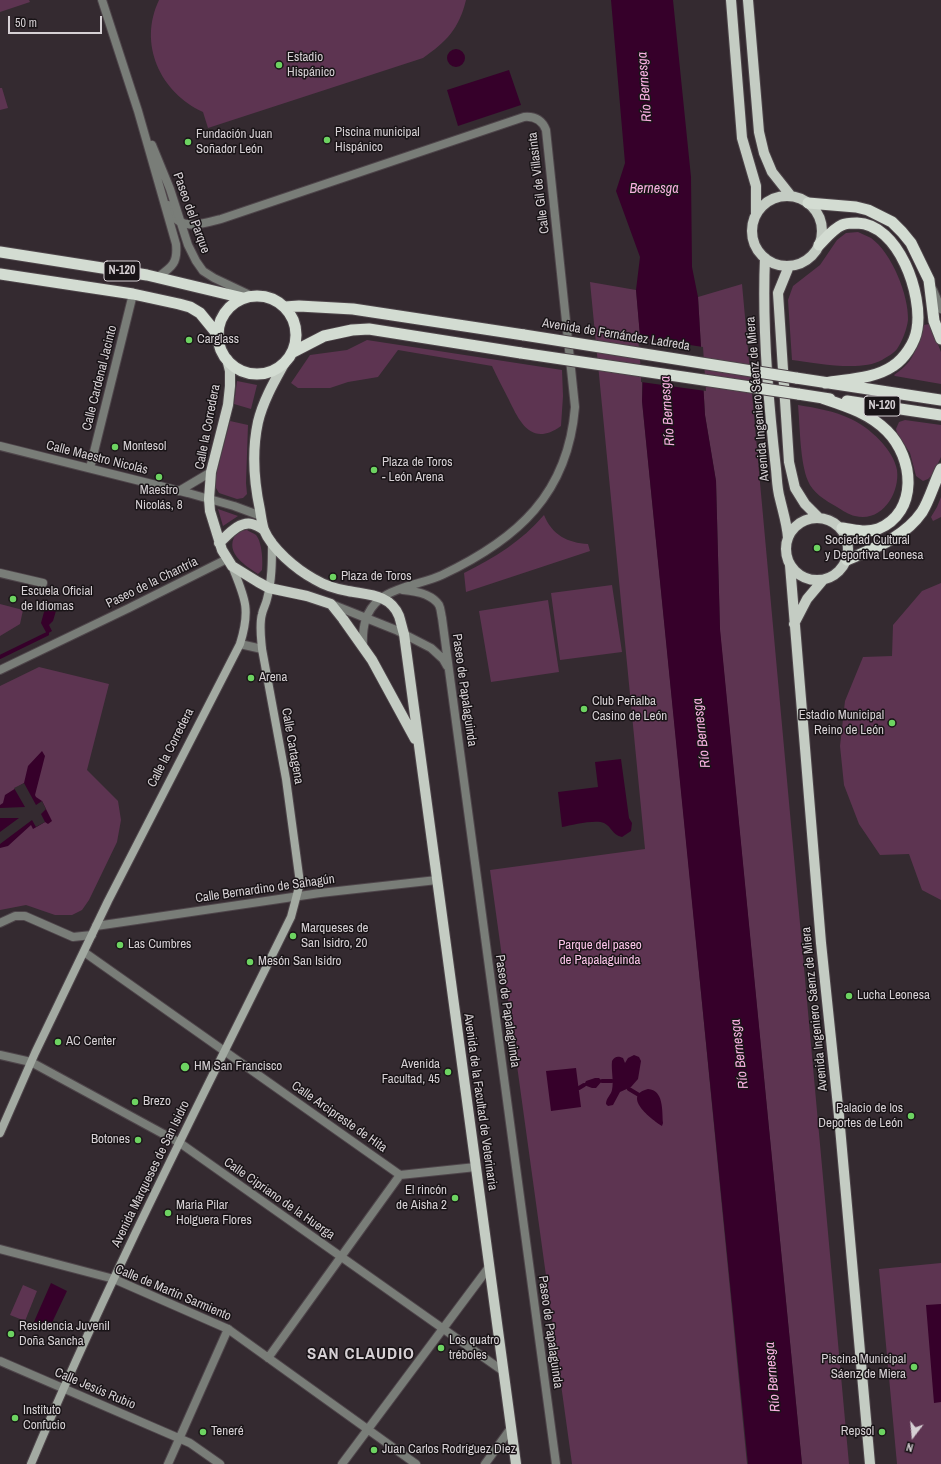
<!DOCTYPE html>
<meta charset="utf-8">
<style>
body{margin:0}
#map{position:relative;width:941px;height:1464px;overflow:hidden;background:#342a30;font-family:"Archivo Narrow",sans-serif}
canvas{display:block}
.north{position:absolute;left:893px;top:1416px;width:40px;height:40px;-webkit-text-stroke:3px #191417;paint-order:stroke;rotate:196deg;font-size:11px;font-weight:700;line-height:16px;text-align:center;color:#d6d0d4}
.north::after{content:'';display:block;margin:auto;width:14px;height:18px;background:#d6d0d4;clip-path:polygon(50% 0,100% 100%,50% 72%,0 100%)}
.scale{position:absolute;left:8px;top:16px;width:94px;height:18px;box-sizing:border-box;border:2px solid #d6d0d4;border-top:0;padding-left:5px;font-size:12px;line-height:14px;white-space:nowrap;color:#d6d0d4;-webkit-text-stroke:3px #191417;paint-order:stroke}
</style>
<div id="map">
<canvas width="941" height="1464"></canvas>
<div class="north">N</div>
<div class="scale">50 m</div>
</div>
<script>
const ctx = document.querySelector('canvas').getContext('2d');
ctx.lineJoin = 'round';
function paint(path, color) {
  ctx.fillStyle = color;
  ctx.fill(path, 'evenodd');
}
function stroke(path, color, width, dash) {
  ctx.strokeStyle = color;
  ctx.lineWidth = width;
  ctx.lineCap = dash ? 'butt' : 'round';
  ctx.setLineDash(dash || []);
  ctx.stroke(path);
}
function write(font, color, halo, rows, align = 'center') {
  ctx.font = font + ' "Archivo Narrow",sans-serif';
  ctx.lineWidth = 3;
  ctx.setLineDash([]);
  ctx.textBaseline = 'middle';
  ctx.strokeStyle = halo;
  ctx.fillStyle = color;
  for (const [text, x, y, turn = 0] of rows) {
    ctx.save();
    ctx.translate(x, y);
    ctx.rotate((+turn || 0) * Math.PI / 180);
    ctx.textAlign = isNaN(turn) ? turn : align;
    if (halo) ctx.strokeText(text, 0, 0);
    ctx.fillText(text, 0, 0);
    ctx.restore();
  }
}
const green = new Path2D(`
 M0 0H29L30 2 0 12Z
 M159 0H466C459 29 446 42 423 58L208 128 203 112C160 92 138 44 159 0Z
 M0 88H2L8 108 0 110Z
 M858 232C862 234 867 236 871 238 892 253 909 296 908 320 907 329 902 342 897 349 894 353 887 357 882 360 861 372 816 363 792 360L788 300 793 286 820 265 837 240 846 233Z
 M590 282 636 290 642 357V401L688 859 747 1464H572L490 870 645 849Z
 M742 284 849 1464H802L720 632 716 481 705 415 698 297Z
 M930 324 941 352V384L895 376 894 375C917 359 915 349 923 325Z
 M367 340 562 370 563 396 561 426C532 447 520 423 509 400 503 388 497 377 492 366L398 350 378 377 348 382 330 388H298L291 383 310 355 347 350Z
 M237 381 257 385 251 409 234 404Z
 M798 405C817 408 834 411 851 419 869 427 894 450 897 470 900 493 882 523 855 516 849 515 842 510 837 507 826 501 812 492 808 481 800 462 800 427 798 405Z
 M905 420 941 425V457L933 474 928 479 923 481 916 476 910 453 897 433 896 429 899 422Z
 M230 421 248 425 246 483 247 494 243 498 237 499 219 493 216 488 215 479Z
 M941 497V517L933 521 931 517 937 507Z
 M218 509 238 516 223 526Z
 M544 515C552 535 568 543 588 544L590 551 466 592 464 573C494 558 522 541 544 515Z
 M247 530C249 532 254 533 256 535 262 542 263 561 262 570L258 574C243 564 222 551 238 531Z
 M941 583V900L922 890 909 854 880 855 859 824 844 785 840 746 845 701 863 657 892 656 893 625 922 591Z
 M612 585 622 652 560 660 551 593Z
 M548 600 559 672 491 682 479 611Z
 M0 604 23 610 20 624 0 636Z
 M39 667 109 684 87 770 118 801 121 820 117 842 89 900 82 910 72 915H55L26 905 0 910V686Z
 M941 1263V1464H897L879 1269Z
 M23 1285 37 1291 25 1321 10 1315Z`);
const water = new Path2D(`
 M611 0H673L691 177 692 267 698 297 705 415 716 481 720 629 802 1464H748L642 401 643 371 636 290 640 257 616 191 625 163Z
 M447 58a9 9 0 1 1 18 0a9 9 0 1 1-18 0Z
 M509 70 521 105 458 126 447 90Z
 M47 601 58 604 53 621 49 625 52 631 47 634 41 623Z
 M42 751 45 756 35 795 36 797 42 801 52 821 48 824 45 822 33 829 31 825 8 846 0 848V805L3 803 5 795 24 783 28 766Z
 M621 759 629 818 632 823 631 831 622 837C612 835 612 827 604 823 596 819 572 825 562 827L558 792 598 787 595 762Z
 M634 1055 639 1057 641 1061 638 1079 631 1087 620 1092 613 1105 608 1106 606 1104C606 1098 611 1095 612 1090 614 1081 611 1070 612 1061 615 1056 618 1056 623 1058L625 1063 628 1058Z
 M576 1068 581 1107 551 1111 546 1071Z
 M595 1078H599L602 1081 596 1088H592L584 1085 586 1081Z
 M648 1089C664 1090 662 1111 663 1123L662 1126C651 1119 621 1096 648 1089Z
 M51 1283 67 1291 48 1331 33 1324Z
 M941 1304V1402L934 1403 926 1305Z`);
const pier = new Path2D(`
 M638 337 703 347 706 391 641 382V371Z
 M24 783 36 805 42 801 46 809 41 814 45 822 36 827 32 820 0 844V832L19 818H0V808L25 807 14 788Z`);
const stream = new Path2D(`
 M0 657 47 634
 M602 1081H612
 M579 1088 584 1085
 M629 1089 639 1095`);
const pedestrian = new Path2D(`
 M0 670 129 608 227 559
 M114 1279 228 1329`);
const minor = new Path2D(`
 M168 205C176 232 199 225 221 219L524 117C535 116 542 120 546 130L575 407C568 494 518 539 442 575 425 583 395 587 380 599 365 611 362 628 363 647
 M0 446 188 493 234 506 261 516
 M90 468 133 294
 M179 491 211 472
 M0 573 43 583
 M403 590C415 591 432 594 439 605 441 609 441 614 442 618L556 1464
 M331 604 396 630 431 648 443 659 447 666
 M240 644 262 649
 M0 923 15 916H25L73 937 92 935
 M96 926 320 893 437 880
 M84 952 400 1175 476 1167
 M0 1055 31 1062 180 1143 503 1371
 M0 1249 114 1279
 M268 1358 400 1175
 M0 1361 190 1443 220 1464
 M168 1464 228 1329 416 1464
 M342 1464 489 1267
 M485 1464 511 1428`);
const tertiary = new Path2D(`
 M102 0 138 111 176 244C178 263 172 267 158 277
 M152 145 170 189 188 245 196 261 203 271 214 278 252 296
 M933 290 941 309`);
const secondary = new Path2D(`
 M0 1133 35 1053 108 901 240 644C251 609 245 598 232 566
 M31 1464C109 1278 202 1098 291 917L300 883 286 779 262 649C261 637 259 625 262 614 263 609 266 604 267 599 272 581 272 561 272 542`);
const primary = new Path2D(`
 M731 0 742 138 756 186V214
 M748 0 759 132 764 153 772 172 791 196
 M752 231a35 35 0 1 1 70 0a35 35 0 1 1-70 0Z
 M765 258C762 327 768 400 776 469 777 479 777 489 780 499 783 512 787 524 788 538
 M789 266 778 293 789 462 795 488 805 504 819 518
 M227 359 230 371V386L228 405 211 472 209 499 210 511 222 550 232 566 258 582 269 588 307 596 331 604 343 619 372 660 415 739
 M284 364C274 382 263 401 258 422 252 450 254 482 260 510 261 516 262 524 264 530 272 549 296 569 314 579 324 585 336 589 348 591 368 595 390 594 399 616 401 622 402 628 404 634L516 1464
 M786 549a31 31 0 1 1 62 0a31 31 0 1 1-62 0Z
 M219 543C228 535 239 521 252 524 256 525 261 528 264 530
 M790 565 821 943 839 1116 870 1464
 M794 624 807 599 823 580`);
const trunk = new Path2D(`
 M808 203 856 207 868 210 892 222 902 232 911 243 929 280 934 321 941 339
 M819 245C826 238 833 229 842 225 846 223 852 223 857 223 899 224 923 295 917 329 915 343 904 359 893 366 874 379 848 379 825 383
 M0 252 147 275 243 298
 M0 274 133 294 179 304 190 307 200 313 218 335
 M218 335a39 39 0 1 1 78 0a39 39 0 1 1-78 0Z
 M285 307 299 306 353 309 524 335
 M293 352 324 336 352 330 369 329 521 353
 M796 378 941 400
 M798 394 830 399
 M822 398C846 406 869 413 887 431 914 458 919 512 878 529 866 533 854 530 842 528
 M847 401 941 415
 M847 560C874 548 904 538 922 512 930 499 934 483 941 469`);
const trunkBridge = new Path2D(`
 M524 335 796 378
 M521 353 798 394`);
const markers = [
 [279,65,4,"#6dd361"],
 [327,140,4,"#6dd361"],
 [188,142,4,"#6dd361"],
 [189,340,4,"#6dd361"],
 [115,447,4,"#6dd361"],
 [374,470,4,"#6dd361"],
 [159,477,4,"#6dd361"],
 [817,548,4,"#6dd361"],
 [333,577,4,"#6dd361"],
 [13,599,4,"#6dd361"],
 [251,678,4,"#6dd361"],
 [584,709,4,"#6dd361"],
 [892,723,4,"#6dd361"],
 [293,936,4,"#6dd361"],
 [120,945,4,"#6dd361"],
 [250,962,4,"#6dd361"],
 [849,996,4,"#6dd361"],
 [58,1042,4,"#6dd361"],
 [185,1067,5,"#6dd361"],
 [448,1072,4,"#6dd361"],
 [135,1102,4,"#6dd361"],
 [911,1116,4,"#6dd361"],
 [138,1140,4,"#6dd361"],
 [455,1198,4,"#6dd361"],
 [168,1213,4,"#6dd361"],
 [11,1334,4,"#6dd361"],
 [441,1348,4,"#6dd361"],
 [914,1367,4,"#6dd361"],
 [15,1418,4,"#6dd361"],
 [203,1432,4,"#6dd361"],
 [882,1432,4,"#6dd361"],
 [374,1450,4,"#6dd361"]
];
const shields = [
 [122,271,36],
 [882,406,36]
];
const shieldNames = [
 ["N-120",122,271],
 ["N-120",882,406]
];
const poiNames = [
 ["Estadio",287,58],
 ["Hispánico",287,73],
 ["Piscina municipal",335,133],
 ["Hispánico",335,148],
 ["Fundación Juan",196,135],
 ["Soñador León",196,150],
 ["Carglass",197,340],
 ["Montesol",123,447],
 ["Plaza de Toros",382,463],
 ["- León Arena",382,478],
 ["Maestro",159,491,"center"],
 ["Nicolás, 8",159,506,"center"],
 ["Sociedad Cultural",825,541],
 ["y Deportiva Leonesa",825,556],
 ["Plaza de Toros",341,577],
 ["Escuela Oficial",21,592],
 ["de Idiomas",21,607],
 ["Arena",259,678],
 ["Club Peñalba",592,702],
 ["Casino de León",592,717],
 ["Estadio Municipal",884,716,"right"],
 ["Reino de León",884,731,"right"],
 ["Marqueses de",301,929],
 ["San Isidro, 20",301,944],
 ["Las Cumbres",128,945],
 ["Mesón San Isidro",258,962],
 ["Lucha Leonesa",857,996],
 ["AC Center",66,1042],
 ["Avenida",440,1065,"right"],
 ["Facultad, 45",440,1080,"right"],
 ["HM San Francisco",194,1067],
 ["Brezo",143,1102],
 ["Palacio de los",903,1109,"right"],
 ["Deportes de León",903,1124,"right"],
 ["Botones",130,1140,"right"],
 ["El rincón",447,1191,"right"],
 ["de Aisha 2",447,1206,"right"],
 ["Maria Pilar",176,1206],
 ["Holguera Flores",176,1221],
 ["Residencia Juvenil",19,1327],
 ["Doña Sancha",19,1342],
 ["Los quatro",449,1341],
 ["tréboles",449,1356],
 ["Piscina Municipal",906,1360,"right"],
 ["Sáenz de Miera",906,1375,"right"],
 ["Instituto",23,1411],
 ["Confucio",23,1426],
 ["Teneré",211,1432],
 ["Repsol",874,1432,"right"],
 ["Juan Carlos Rodríguez Diez",382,1450]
];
const streetNames = [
 ["Calle Gil de Villasinta",539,183,-97],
 ["Paseo del Parque",191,213,70],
 ["Avenida de Fernández Ladreda",616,335,9],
 ["Calle Cardenal Jacinto",100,378,-76],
 ["Avenida Ingeniero Sáenz de Miera",758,399,-95],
 ["Calle la Corredera",208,427,-79],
 ["Calle Maestro Nicolás",97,458,14],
 ["Paseo de la Chantría",152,583,-26],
 ["Paseo de Papalaguinda",464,690,82],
 ["Calle Cartagena",292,746,80],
 ["Calle la Corredera",171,748,-63],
 ["Calle Bernardino de Sahagún",265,889,-8],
 ["Avenida Ingeniero Sáenz de Miera",815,1009,-96],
 ["Paseo de Papalaguinda",507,1011,82],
 ["Avenida de la Facultad de Veterinaria",480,1102,82],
 ["Calle Arcipreste de Hita",339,1117,35],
 ["Avenida Marqueses de San Isidro",151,1174,-64],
 ["Calle Cipriano de la Huerga",279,1199,35],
 ["Calle de Martín Sarmiento",173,1293,23],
 ["Paseo de Papalaguinda",550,1332,82],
 ["Calle Jesús Rubio",95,1389,23]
];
const parkNames = [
 ["Parque del paseo",600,946],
 ["de Papalaguinda",600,961]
];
const waterNames = [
 ["Río Bernesga",645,87,-94],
 ["Bernesga",654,189],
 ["Río Bernesga",668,411,-94],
 ["Río Bernesga",702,733,-97],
 ["Río Bernesga",740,1054,-97],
 ["Río Bernesga",773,1377,-95]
];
const districtNames = [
 ["SAN CLAUDIO",361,1354]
];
paint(green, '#5d3451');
paint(water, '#36002a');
paint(pier, '#342a30');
stroke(stream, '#36002a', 4);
stroke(pedestrian, '#4e454a', 10);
stroke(minor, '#4e454a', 10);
stroke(tertiary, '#4e454a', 10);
stroke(secondary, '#4e454a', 10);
stroke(primary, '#4e454a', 12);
stroke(trunk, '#4e454a', 13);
stroke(pedestrian, '#797d78', 8);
stroke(minor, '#797d78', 8);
stroke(tertiary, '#797d78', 8);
stroke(secondary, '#a3aaa2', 8);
stroke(primary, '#c4ccc3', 10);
stroke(trunk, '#d3dcd2', 11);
stroke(trunkBridge, '#4e454a', 13, []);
stroke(trunkBridge, '#d3dcd2', 11);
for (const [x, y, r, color] of markers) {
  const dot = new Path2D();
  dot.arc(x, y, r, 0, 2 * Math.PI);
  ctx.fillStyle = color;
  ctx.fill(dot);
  stroke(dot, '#191417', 1.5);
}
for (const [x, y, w] of shields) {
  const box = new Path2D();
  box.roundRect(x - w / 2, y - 10, w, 20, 3);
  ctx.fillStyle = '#191417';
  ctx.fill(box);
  stroke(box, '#d6d0d4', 1);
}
write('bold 12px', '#d6d0d4', null, shieldNames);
write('13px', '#d6d0d4', '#191417', poiNames, 'left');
write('13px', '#d6d0d4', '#191417', streetNames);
write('13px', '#fbc4e9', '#191417', parkNames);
write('italic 14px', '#f8b0e1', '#191417', waterNames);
ctx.letterSpacing = '1px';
write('bold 17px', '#d6d0d4', '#191417', districtNames);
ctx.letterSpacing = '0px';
</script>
